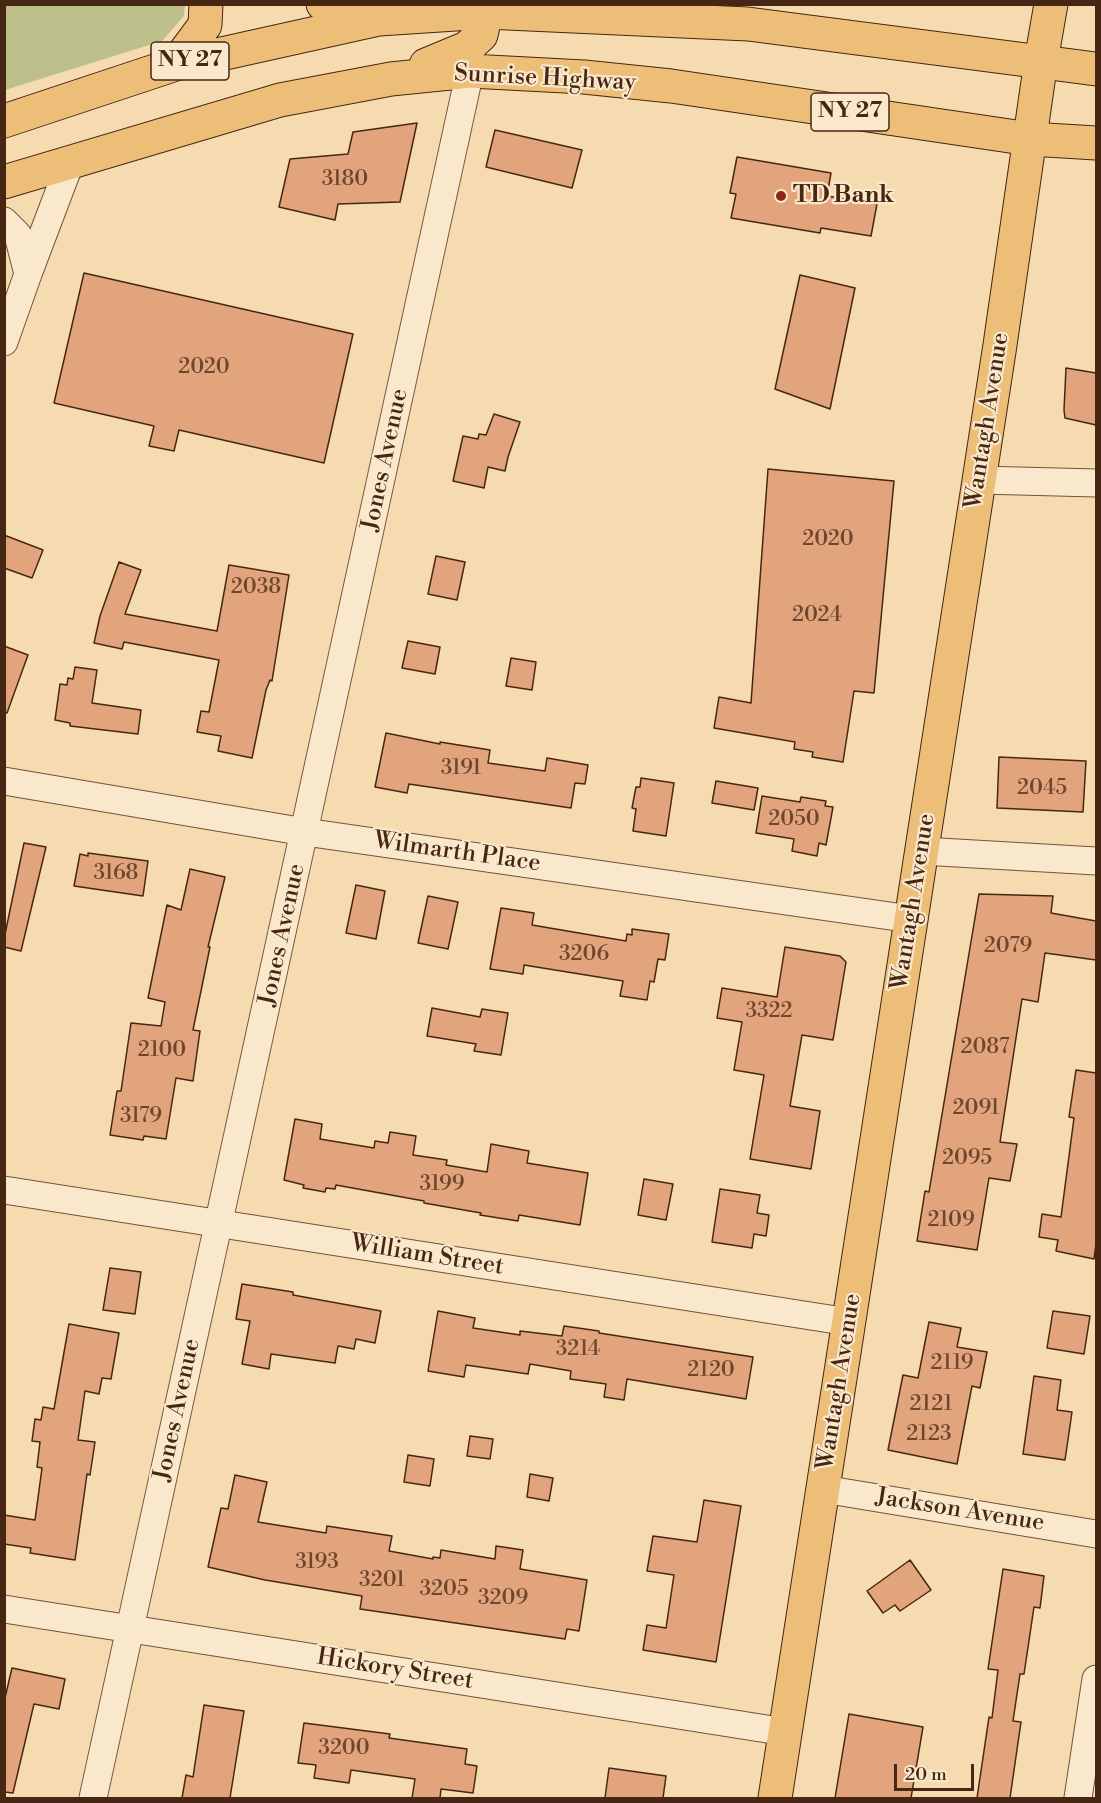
<!DOCTYPE html>
<style>
body{margin:0}
#map{position:relative;width:1101px;height:1803px;overflow:hidden;background:#f7dbb0;font-family:"Libre Bodoni",serif}
canvas{display:block}
.frame{position:absolute;inset:0;border:6px solid #472614;pointer-events:none}
.scale{position:absolute;left:894px;top:1764px;width:80px;height:27px;box-sizing:border-box;border:3px solid #472614;border-top:0;padding-left:8px;font-size:18px;line-height:21px;white-space:nowrap;color:#472614;-webkit-text-stroke:4px #fae8cc;paint-order:stroke}
</style>
<div id="map">
<canvas width="1101" height="1803"></canvas>
<div class="frame"></div>
<div class="scale">20 m</div>
</div>
<script>
const ctx = document.querySelector('canvas').getContext('2d');
ctx.lineJoin = 'round';
function paint(path, color) {
  ctx.fillStyle = color;
  ctx.fill(path, 'evenodd');
}
function stroke(path, color, width, dash) {
  ctx.strokeStyle = color;
  ctx.lineWidth = width;
  ctx.lineCap = dash ? 'butt' : 'round';
  ctx.setLineDash(dash || []);
  ctx.stroke(path);
}
function write(font, color, halo, rows, align = 'center') {
  ctx.font = font + ' "Libre Bodoni",serif';
  ctx.lineWidth = 4.5;
  ctx.setLineDash([]);
  ctx.textBaseline = 'middle';
  ctx.strokeStyle = halo;
  ctx.fillStyle = color;
  for (const [text, x, y, turn = 0] of rows) {
    ctx.save();
    ctx.translate(x, y);
    ctx.rotate((+turn || 0) * Math.PI / 180);
    ctx.textAlign = isNaN(turn) ? turn : align;
    if (halo) ctx.strokeText(text, 0, 0);
    ctx.fillText(text, 0, 0);
    ctx.restore();
  }
}
const green = new Path2D(`
 M5 4H185V5L184 16 162 41 5 90Z`);
const building = new Path2D(`
 M417 123 400 202 338 204 335 220 279 207 290 159 348 154 353 132Z
 M495 130 582 150 572 188 486 167Z
 M737 157 831 173 827 196 877 204 871 236 821 228 820 233 731 218 736 194 730 193Z
 M84 273 353 334 324 463 179 430 174 451 149 446 154 426 54 403Z
 M800 275 855 288 830 409 775 389Z
 M1066 368 1096 373V425L1065 418 1064 410Z
 M494 414 520 422 508 457 505 471 488 467 484 488 453 481 463 436 478 439 479 434 486 435Z
 M768 469 894 481 874 693 854 691 843 762 812 757 813 752 794 749 795 742 714 728 719 697 751 703Z
 M4 535 43 550 32 578 4 568Z
 M436 556 465 562 457 600 428 594Z
 M119 562 141 570 125 614 217 631 229 565 289 575 272 681 270 680 266 690 252 758 218 751 221 736 197 732 201 711 209 712 219 660 124 642 122 649 94 643 100 616Z
 M408 641 440 647 435 674 402 668Z
 M4 646 28 655 7 713H4Z
 M511 658 536 662 532 690 506 686Z
 M75 667 97 670 92 703 141 710 138 734 70 726V723L55 720 60 684 67 685 68 678 73 679Z
 M386 733 440 744V742L490 750 488 763 545 771 547 758 588 765 585 784 575 783 571 808 409 784 407 793 375 787Z
 M999 757 1086 761 1083 812 997 808Z
 M641 778 674 783 666 836 633 831 636 809 632 808 636 787H640Z
 M716 781 758 788 754 810 712 803Z
 M762 796 800 802 801 797 826 801 825 806 833 807 826 845 819 843 817 856 792 851 794 839 756 833Z
 M24 843 46 847 21 951 4 947V939Z
 M88 853 148 861 143 896 74 886 80 854 88 856Z
 M190 869 225 877 208 947H210L193 1030 200 1031 193 1081 176 1078 166 1139 144 1136 143 1140 110 1135 117 1091H121L131 1023 161 1026 165 1002 148 998 167 905 181 910Z
 M356 885 385 891 376 939 346 933Z
 M979 894 1053 896 1051 913 1096 921V960L1045 953 1038 1002 1022 999 1000 1142 1017 1144 1010 1181 989 1178 977 1250 917 1241 925 1191 929 1192Z
 M428 896 458 902 448 949 418 943Z
 M501 908 534 913 532 925 626 941 627 934 632 935V929L669 934 665 960 658 959 654 982 650 981 647 1000 620 996 623 981 524 965 523 974 490 969Z
 M785 947 840 956 846 962 833 1040 802 1035 790 1106 820 1111 811 1169 750 1159 764 1075 734 1070 742 1022 717 1018 722 988 777 997Z
 M432 1008 480 1017 482 1009 508 1013 501 1055 474 1051 476 1044 427 1036Z
 M1076 1070 1096 1073V1244L1094 1259 1056 1251 1058 1240 1039 1237 1042 1214 1061 1217 1074 1118 1069 1117Z
 M295 1119 322 1124 320 1139 374 1148 375 1141 388 1143 390 1132 416 1136 413 1155 447 1160 446 1165 487 1172 491 1144 529 1151 527 1163 588 1173 580 1225 519 1215 518 1221 480 1215 481 1213 424 1203V1201L336 1185 335 1189 326 1188 325 1192 303 1188 304 1185 284 1180Z
 M644 1179 673 1184 666 1220 638 1215Z
 M720 1189 760 1195 757 1213 769 1215 766 1236 754 1234 752 1248 712 1242Z
 M110 1268 141 1272 135 1314 103 1310Z
 M242 1284 293 1292V1295L381 1311 375 1343 356 1339 354 1349 338 1346 335 1363 271 1354 269 1369 242 1364 250 1321 236 1319Z
 M438 1311 475 1318 473 1328 520 1335V1331L562 1336 564 1326 599 1331V1333L753 1357 746 1399 627 1379 624 1400 604 1397 606 1384 570 1379 571 1371 530 1364 528 1374 466 1365 464 1377 428 1371Z
 M1053 1311 1090 1316 1084 1354 1047 1348Z
 M929 1322 961 1328 957 1347 987 1352 980 1388 972 1386 957 1464 888 1450 903 1375 918 1378Z
 M69 1324 119 1333 111 1379 102 1378 99 1394 85 1391 78 1440 95 1442 90 1475 87 1474 75 1560 30 1553 31 1548 4 1544V1515L35 1520 42 1468 37 1467 40 1442 32 1441 35 1419 41 1420 43 1407 54 1409Z
 M1034 1376 1061 1380 1057 1410 1072 1412 1065 1460 1023 1454Z
 M470 1436 493 1439 490 1459 467 1456Z
 M408 1455 434 1459 430 1486 404 1482Z
 M530 1474 553 1478 549 1501 527 1497Z
 M235 1475 267 1482 258 1522 326 1533 327 1526 392 1536 389 1551 433 1559V1557L440 1558 441 1550 495 1559 496 1546 523 1550 520 1569 587 1580 579 1631 567 1629 565 1639 360 1609 362 1596 265 1580 208 1567 221 1508 228 1509Z
 M704 1500 741 1506 716 1662 643 1650 647 1625 666 1628 674 1575 647 1571 653 1536 697 1542Z
 M910 1560 931 1590 900 1611 895 1605 883 1613 867 1591Z
 M1003 1569 1044 1576 1040 1608 1034 1607 1024 1674H1020L1013 1721 1021 1722 1010 1798H977L989 1717 992 1718 998 1670 988 1669Z
 M12 1668 65 1679 59 1709 34 1704 13 1793 4 1792V1702Z
 M204 1705 244 1711 230 1798H182L186 1775 193 1777Z
 M849 1714 923 1727 911 1798H835Z
 M304 1723 390 1734 389 1738 467 1749 465 1764 477 1766 473 1793 441 1789 440 1798H412L415 1779 351 1770 349 1783 314 1778 316 1765 298 1763Z
 M609 1768 666 1776 663 1798H605Z`);
const minor = new Path2D(`
 M4 221 18 235 28 274
 M4 342 28 274 70 163
 M979 480 1096 483
 M4 781 305 832 911 919
 M922 851 1096 861
 M4 1190 849 1322
 M823 1489 1096 1534
 M4 1609 786 1732
 M93 1798 470 71
 M1078 1798 1096 1679`);
const major = new Path2D(`
 M775 1798 1000 345 1041 61 1051 4`);
const highway = new Path2D(`
 M323 4 375 18
 M176 64 205 25 206 4
 M426 65 467 48 481 35 486 12
 M4 121 176 64 379 19 486 12 748 24 1096 69
 M4 182 280 100 391 79 470 71 584 77 671 86 1030 139 1096 143`);
const markers = [
 [781,196,6,"#8f2418"]
];
const numberNames = [
 ["3180",345,180],
 ["2020",204,368],
 ["2020",828,540],
 ["2038",256,588],
 ["2024",817,616],
 ["3191",461,769],
 ["2045",1042,789],
 ["2050",794,820],
 ["3168",116,874],
 ["2079",1008,947],
 ["3206",584,955],
 ["3322",769,1012],
 ["2087",985,1048],
 ["2100",162,1051],
 ["2091",976,1109],
 ["3179",141,1117],
 ["2095",967,1159],
 ["3199",442,1185],
 ["2109",951,1221],
 ["3214",578,1350],
 ["2119",952,1364],
 ["2120",711,1371],
 ["2121",931,1405],
 ["2123",929,1435],
 ["3193",317,1563],
 ["3201",382,1581],
 ["3205",444,1590],
 ["3209",503,1599],
 ["3200",344,1749]
];
const shields = [
 [190,61,78],
 [850,112,78]
];
const shieldNames = [
 ["NY 27",190,61],
 ["NY 27",850,112]
];
const streetNames = [
 ["Sunrise Highway",545,79,3],
 ["Wantagh Avenue",988,421,-81],
 ["Jones Avenue",386,460,-78],
 ["Wilmarth Place",457,853,8],
 ["Wantagh Avenue",914,902,-81],
 ["Jones Avenue",283,935,-78],
 ["William Street",427,1256,9],
 ["Wantagh Avenue",840,1382,-81],
 ["Jones Avenue",178,1410,-78],
 ["Jackson Avenue",960,1511,9],
 ["Hickory Street",395,1670,9]
];
const poiNames = [
 ["TD Bank",793,196]
];
paint(green, '#bdc08b');
paint(building, '#e1a47c');
stroke(building, '#472614', 1.5);
stroke(minor, '#73533b', 29);
stroke(major, '#472614', 35);
stroke(highway, '#472614', 35);
stroke(minor, '#fae8cc', 27);
stroke(major, '#ecbe78', 33);
stroke(highway, '#ecbe78', 33);
for (const [x, y, r, color] of markers) {
  const dot = new Path2D();
  dot.arc(x, y, r, 0, 2 * Math.PI);
  ctx.fillStyle = color;
  ctx.fill(dot);
  stroke(dot, '#fae8cc', 2);
}
write('21px', '#6e462e', null, numberNames);
for (const [x, y, w] of shields) {
  const box = new Path2D();
  box.roundRect(x - w / 2, y - 19, w, 38, 4.5);
  ctx.fillStyle = '#fae8cc';
  ctx.fill(box);
  stroke(box, '#472614', 1.5);
}
write('bold 22px', '#472614', null, shieldNames);
write('24px', '#472614', '#fae8cc', streetNames);
write('bold 24px', '#472614', '#fae8cc', poiNames, 'left');
</script>
